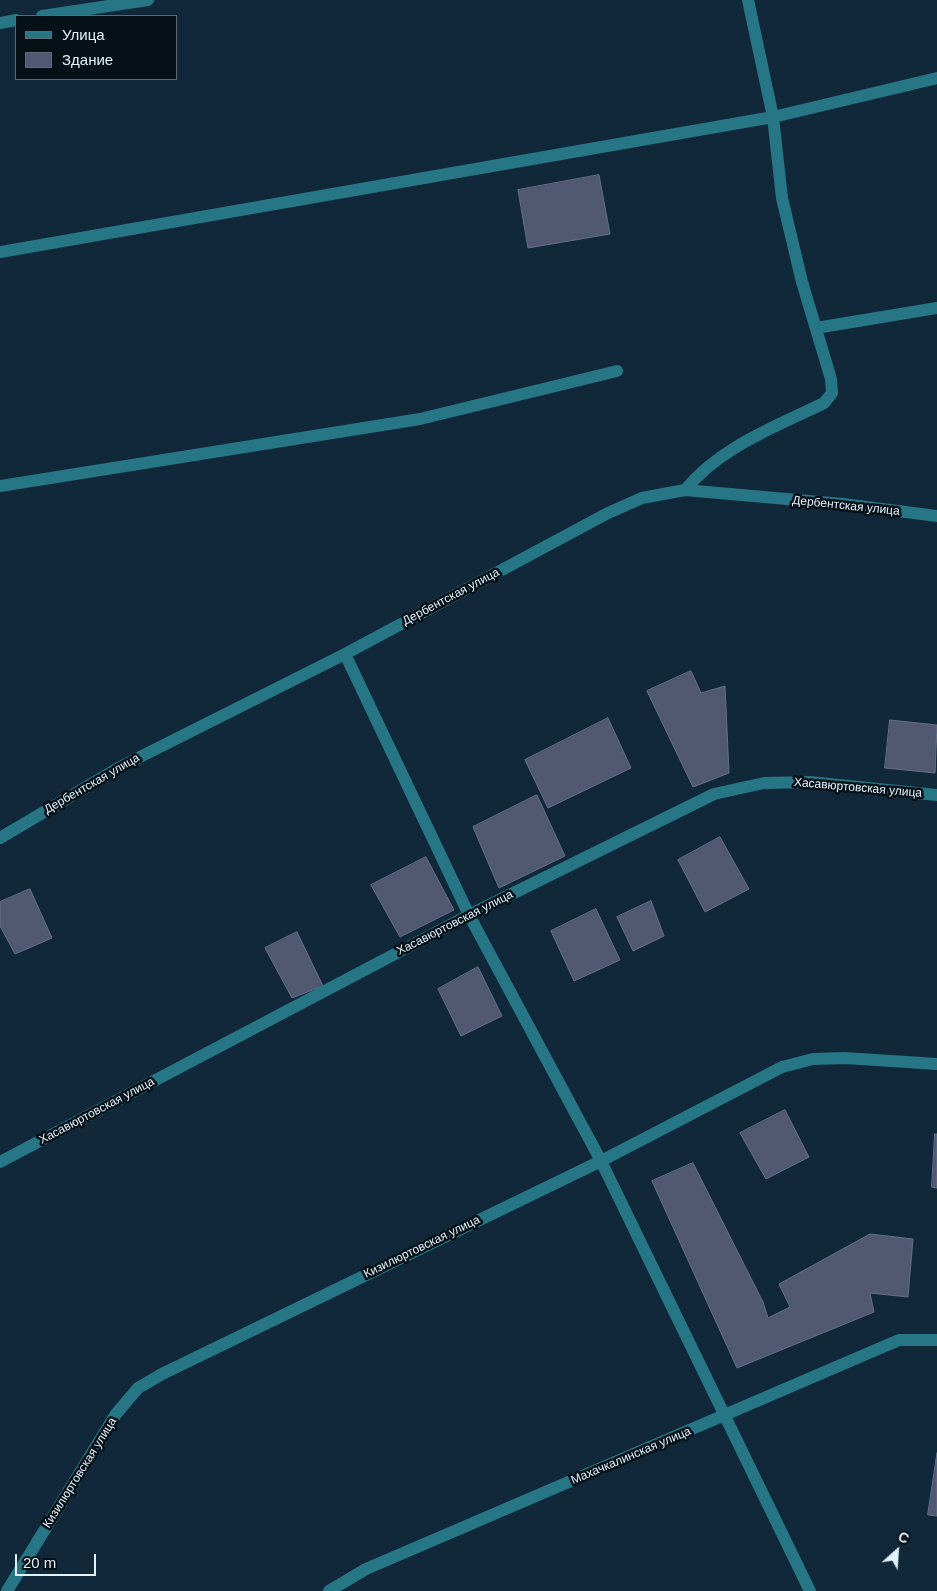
<!DOCTYPE html>
<meta charset="utf-8">
<style>
body{margin:0}
#map{position:relative;width:937px;height:1591px;overflow:hidden;background:#102839;font-family:Helvetica,sans-serif}
canvas{display:block}
.legend{position:absolute;left:15px;top:15px;width:162px;height:65px;box-sizing:border-box;background:#061017;border:1px solid #5e6a73;margin:0;padding:6px 9px;list-style:none;font-size:15px;color:#e2f1fc}
.legend li{display:flex;align-items:center;gap:10px;height:25px}
.legend b{width:25px;border:1px solid #5e6a73}
.north{position:absolute;left:872px;top:1526px;width:50px;height:50px;-webkit-text-stroke:4px #061017;paint-order:stroke;rotate:26deg;font-size:14px;font-weight:700;line-height:20px;text-align:center;color:#e2f1fc}
.north::after{content:'';display:block;margin:auto;width:18px;height:22px;background:#e2f1fc;clip-path:polygon(50% 0,100% 100%,50% 72%,0 100%)}
.scale{position:absolute;left:15px;top:1554px;width:81px;height:22px;box-sizing:border-box;border:2px solid #e2f1fc;border-top:0;padding-left:6px;font-size:15px;line-height:18px;white-space:nowrap;color:#e2f1fc;-webkit-text-stroke:4px #061017;paint-order:stroke}
</style>
<div id="map">
<canvas width="937" height="1591"></canvas>
<ul class="legend">
<li><b style="height:6px;background:#267685"></b>Улица</li>
<li><b style="height:14px;background:#515872"></b>Здание</li>
</ul>
<div class="north">С</div>
<div class="scale">20 m</div>
</div>
<script>
const ctx = document.querySelector('canvas').getContext('2d');
ctx.lineJoin = 'round';
function paint(path, color) {
  ctx.fillStyle = color;
  ctx.fill(path, 'evenodd');
}
function stroke(path, color, width, dash) {
  ctx.strokeStyle = color;
  ctx.lineWidth = width;
  ctx.lineCap = dash ? 'butt' : 'round';
  ctx.setLineDash(dash || []);
  ctx.stroke(path);
}
function write(font, color, halo, rows, align = 'center') {
  ctx.font = font + ' Helvetica,sans-serif';
  ctx.lineWidth = 5;
  ctx.setLineDash([]);
  ctx.textBaseline = 'middle';
  ctx.strokeStyle = halo;
  ctx.fillStyle = color;
  for (const [text, x, y, turn = 0] of rows) {
    ctx.save();
    ctx.translate(x, y);
    ctx.rotate((+turn || 0) * Math.PI / 180);
    ctx.textAlign = isNaN(turn) ? turn : align;
    if (halo) ctx.strokeText(text, 0, 0);
    ctx.fillText(text, 0, 0);
    ctx.restore();
  }
}
const building = new Path2D(`
 M599 175 610 234 528 248 518 190Z
 M691 671 701 693 725 686 729 773 693 787 647 691Z
 M608 718 631 768 548 808 525 760Z
 M890 720 937 725 935 773 885 768Z
 M537 795 565 856 499 888 473 827Z
 M720 837 749 889 705 912 678 860Z
 M426 857 454 910 400 937 371 885Z
 M30 889 52 938 15 954 0 926V902Z
 M651 901 664 936 633 951 617 917Z
 M596 909 620 960 574 981 551 931Z
 M297 932 323 986 292 998 265 948Z
 M478 967 502 1016 461 1036 438 989Z
 M785 1110 809 1157 766 1179 740 1133Z
 M935 1134H937V1188L932 1187Z
 M693 1163 763 1302 768 1318 790 1307 779 1284 870 1234 913 1239 908 1297 870 1293 874 1312 737 1368 652 1181Z
 M937 1453V1516L928 1515Z`);
const street = new Path2D(`
 M42 16 148 0
 M0 23 16 20
 M0 252 773 117 937 78
 M816 328 937 308
 M0 486 420 419 617 371
 M685 490C720 447 775 427 824 403L832 393 831 379 802 282 782 198 773 117 748 0
 M345 654 469 915 601 1161 810 1591
 M0 838 120 767 345 654 608 513 642 498 685 490 843 504 937 516
 M0 1162 469 915 714 794 764 783 810 782 937 795
 M7 1591 116 1414 138 1388 162 1374 601 1161 782 1067 813 1059 845 1058 937 1064
 M329 1591 366 1569 899 1340H937`);
const streetNames = [
 ["Дербентская улица",846,506,6],
 ["Дербентская улица",451,597,-28],
 ["Дербентская улица",92,784,-30],
 ["Хасавюртовская улица",858,788,5],
 ["Хасавюртовская улица",455,923,-27],
 ["Хасавюртовская улица",97,1111,-28],
 ["Кизилюртовская улица",422,1247,-26],
 ["Махачкалинская улица",631,1456,-23],
 ["Кизилюртовская улица",80,1473,-58]
];
paint(building, '#515872');
stroke(building, '#676f8a', 1);
stroke(street, '#267685', 12);
write('12px', '#e2f1fc', '#061017', streetNames);
</script>
